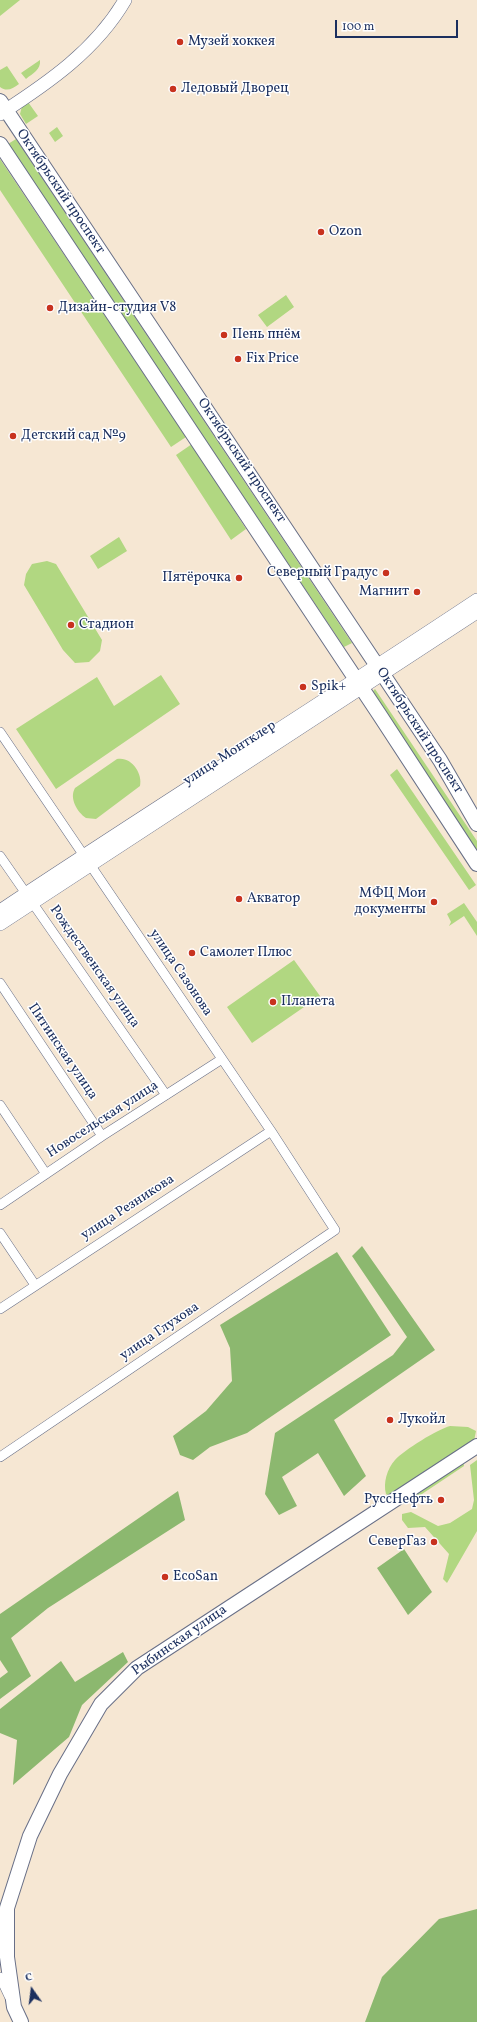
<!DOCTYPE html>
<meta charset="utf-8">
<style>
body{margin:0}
#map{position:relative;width:477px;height:2022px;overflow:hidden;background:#f6e7d3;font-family:Vollkorn,serif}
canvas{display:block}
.north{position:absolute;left:12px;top:1970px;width:40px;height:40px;-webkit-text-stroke:3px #fff;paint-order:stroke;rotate:346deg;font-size:11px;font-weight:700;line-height:16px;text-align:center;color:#1b2f5e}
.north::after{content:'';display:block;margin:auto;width:14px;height:18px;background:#1b2f5e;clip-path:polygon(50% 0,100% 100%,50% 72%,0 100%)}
.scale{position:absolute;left:335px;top:20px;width:123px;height:18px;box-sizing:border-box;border:2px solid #1b2f5e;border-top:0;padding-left:5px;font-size:12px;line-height:14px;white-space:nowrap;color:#1b2f5e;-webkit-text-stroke:3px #fff;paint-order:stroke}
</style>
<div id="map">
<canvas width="477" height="2022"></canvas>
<div class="north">С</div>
<div class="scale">100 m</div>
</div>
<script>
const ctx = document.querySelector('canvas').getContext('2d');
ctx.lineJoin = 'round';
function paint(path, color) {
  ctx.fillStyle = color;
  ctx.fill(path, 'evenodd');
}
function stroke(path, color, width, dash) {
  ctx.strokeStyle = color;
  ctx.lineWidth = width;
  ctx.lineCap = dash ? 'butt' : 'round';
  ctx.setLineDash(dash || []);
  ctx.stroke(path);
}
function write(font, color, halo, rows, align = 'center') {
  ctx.font = font + ' Vollkorn,serif';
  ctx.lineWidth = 3;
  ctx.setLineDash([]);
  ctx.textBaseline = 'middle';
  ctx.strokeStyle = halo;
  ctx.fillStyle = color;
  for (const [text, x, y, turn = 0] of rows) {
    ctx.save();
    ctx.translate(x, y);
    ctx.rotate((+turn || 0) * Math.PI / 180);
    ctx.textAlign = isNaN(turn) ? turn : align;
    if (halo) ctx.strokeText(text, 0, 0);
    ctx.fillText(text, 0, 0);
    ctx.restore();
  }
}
const green = new Path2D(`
 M0 0H20L0 16Z
 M40 60C41 70 33 73 26 79L21 73Z
 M7 66 19 84C12 89 7 92 0 87V70Z
 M28 102 38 116 26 124 20 114 22 106Z
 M57 127 63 136 55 142 49 133Z
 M16 139 352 643 344 647 8 144Z
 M0 159 186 437 171 447 0 190Z
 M286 295 294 307 267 327 258 315Z
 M192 444 246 529 231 540 176 455Z
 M119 537 127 551 98 569 90 556Z
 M47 561 56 564 102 640 100 651 89 662 75 663 63 650 24 585 26 574 32 564Z
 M161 675 180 704 56 789 16 729 97 677 114 706Z
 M375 689 477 841V854L370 694Z
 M117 759C131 756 143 773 140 786L96 819 86 818C77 812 69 798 75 788Z
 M397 769 476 885 469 890 390 775Z
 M464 903 477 922V936L464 916 449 926 451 922 447 914Z
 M294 960 320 996 252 1043 227 1007Z
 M450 1426 468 1427 476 1431 474 1441 390 1497 386 1494C383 1483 387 1469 395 1460 404 1450 438 1429 450 1426Z
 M463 1460 464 1466 413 1500 407 1497Z
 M477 1460V1531L447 1583 443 1579 449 1554 425 1527 408 1528 402 1520V1514L411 1512 438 1526 450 1523 472 1509 474 1500 470 1465Z`);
const forest = new Path2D(`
 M362 1246 435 1350 334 1420 366 1476 344 1496 318 1453 282 1477 297 1506 279 1515 265 1494 275 1433 393 1355 407 1337 352 1256Z
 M337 1252 391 1335 247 1433 210 1447 193 1460 180 1455 173 1436 206 1411 232 1381 230 1348 220 1325Z
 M178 1491 185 1520 48 1608 11 1638 31 1676 0 1699V1678L8 1672 0 1660V1614Z
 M404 1549 432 1592 408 1615 377 1568Z
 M123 1652 128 1662 82 1705 69 1737 13 1785 17 1740 0 1733V1709L61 1661 75 1682Z
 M477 1909V2022H365L382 1977 439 1919Z`);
const street = new Path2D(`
 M0 732 271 1131 335 1230 0 1457
 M0 856 166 1095
 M0 983 102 1136
 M0 1105 46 1174
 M0 1205 102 1136 222 1059
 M0 1233 35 1285
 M0 1309 271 1131
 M0 1977 9 1996`);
const secondary = new Path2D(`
 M0 114C48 83 96 50 125 0
 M0 911C158 806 319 705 477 600
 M0 924 477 612`);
const primary = new Path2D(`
 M0 101 440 760 477 824
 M0 144 379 714 477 864
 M21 2022 14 2007 7 1957V1908L30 1836 60 1774 101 1704 137 1668 477 1446`);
const markers = [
 [180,42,4,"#c8321e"],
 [173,89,4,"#c8321e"],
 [321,232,4,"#c8321e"],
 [50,308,4,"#c8321e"],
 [224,335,4,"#c8321e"],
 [238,359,4,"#c8321e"],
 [13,436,4,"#c8321e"],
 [386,573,4,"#c8321e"],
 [239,578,4,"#c8321e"],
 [417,592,4,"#c8321e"],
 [71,625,4,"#c8321e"],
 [303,687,4,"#c8321e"],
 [239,899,4,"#c8321e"],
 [434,902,4,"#c8321e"],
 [192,953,4,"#c8321e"],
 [273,1002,4,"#c8321e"],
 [390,1420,4,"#c8321e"],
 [441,1500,4,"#c8321e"],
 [434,1542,4,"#c8321e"],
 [165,1577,4,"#c8321e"]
];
const poiNames = [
 ["Музей хоккея",188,42],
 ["Ледовый Дворец",181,89],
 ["Ozon",329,232],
 ["Дизайн-студия V8",58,308],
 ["Пень пнём",232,335],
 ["Fix Price",246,359],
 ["Детский сад №9",21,436],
 ["Северный Градус",378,573,"right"],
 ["Пятёрочка",231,578,"right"],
 ["Магнит",409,592,"right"],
 ["Стадион",79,625],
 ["Spik+",311,687],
 ["МФЦ Мои",426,894,"right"],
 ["документы",426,910,"right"],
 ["Акватор",247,899],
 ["Самолет Плюс",200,953],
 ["Планета",281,1002],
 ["Лукойл",398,1420],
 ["РуссНефть",433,1500,"right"],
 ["СеверГаз",426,1542,"right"],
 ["EcoSan",173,1577]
];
const streetNames = [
 ["Октябрьский проспект",60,192,56],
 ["Октябрьский проспект",241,461,56],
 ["Октябрьский проспект",419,731,57],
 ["улица Монтклер",230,754,-33],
 ["Рождественская улица",94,967,55],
 ["улица Сазонова",180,973,56],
 ["Питинская улица",62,1052,56],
 ["Новосельская улица",103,1120,-33],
 ["улица Резникова",128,1208,-33],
 ["улица Глухова",160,1332,-34],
 ["Рыбинская улица",180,1641,-35]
];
paint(green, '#b1d781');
paint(forest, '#8cb86f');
stroke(street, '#686f87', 10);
stroke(secondary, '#686f87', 14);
stroke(primary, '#686f87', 16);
stroke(street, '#fff', 9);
stroke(secondary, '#fff', 13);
stroke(primary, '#fff', 14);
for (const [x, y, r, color] of markers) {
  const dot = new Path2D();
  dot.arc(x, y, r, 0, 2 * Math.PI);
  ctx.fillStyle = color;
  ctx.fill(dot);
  stroke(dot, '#fff', 1.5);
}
write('14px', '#1b2f5e', '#fff', poiNames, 'left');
write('14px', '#1b2f5e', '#fff', streetNames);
</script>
